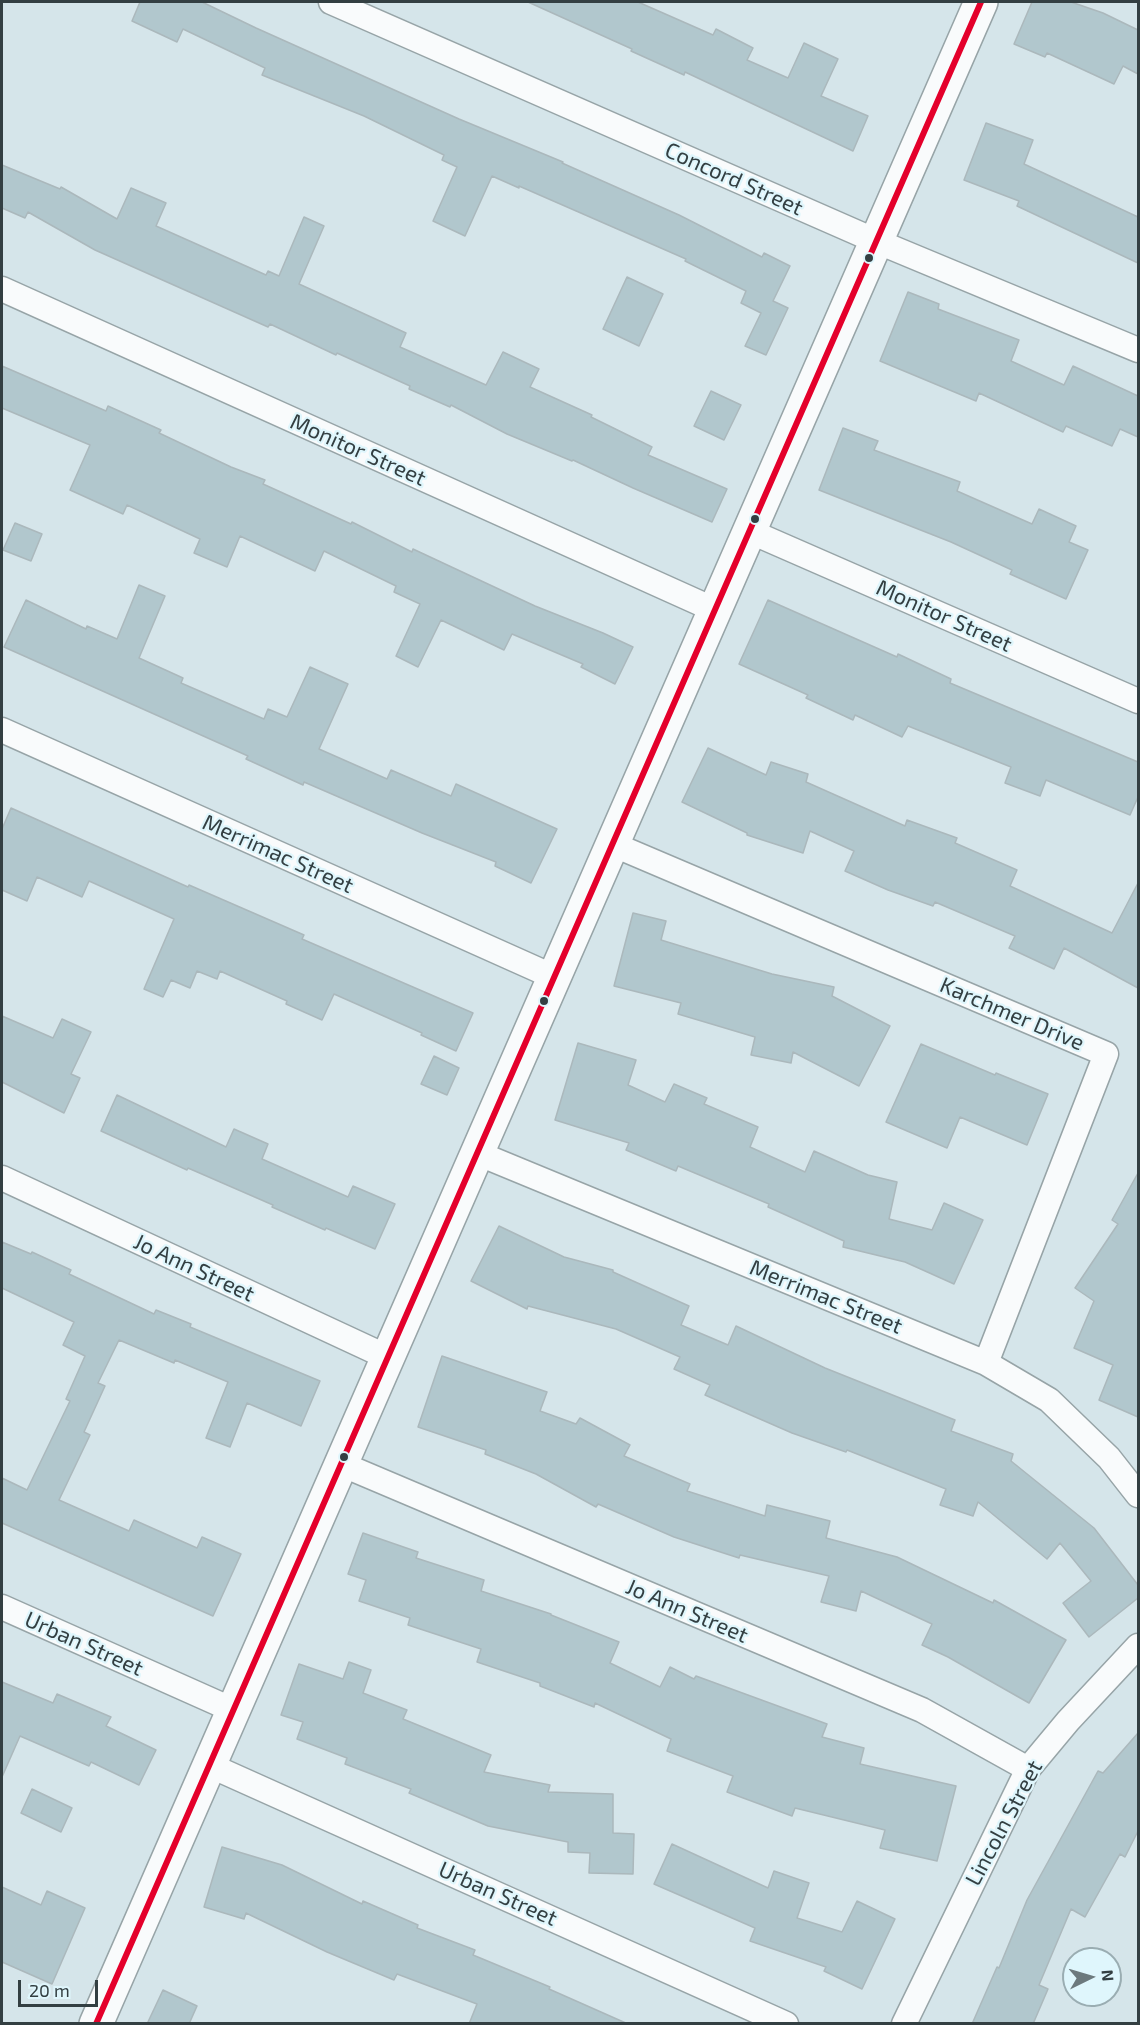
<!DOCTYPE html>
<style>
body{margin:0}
#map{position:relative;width:1140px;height:2025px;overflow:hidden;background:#d5e5ea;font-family:"Exo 2",sans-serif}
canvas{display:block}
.frame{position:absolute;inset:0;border:3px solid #333f42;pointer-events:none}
.north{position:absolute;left:1062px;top:1947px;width:60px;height:60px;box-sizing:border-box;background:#dff6fc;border:2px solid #9aadb2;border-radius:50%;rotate:85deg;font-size:16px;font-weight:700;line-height:24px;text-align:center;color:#333f42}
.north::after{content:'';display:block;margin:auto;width:21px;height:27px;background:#6c797d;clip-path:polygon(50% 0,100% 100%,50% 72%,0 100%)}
.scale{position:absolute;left:18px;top:1980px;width:80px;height:27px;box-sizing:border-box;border:3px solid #333f42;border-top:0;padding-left:8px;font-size:18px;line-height:21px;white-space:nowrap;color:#333f42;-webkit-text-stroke:4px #dff6fc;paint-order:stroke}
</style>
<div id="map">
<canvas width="1140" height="2025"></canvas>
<div class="frame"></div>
<div class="north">N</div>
<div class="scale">20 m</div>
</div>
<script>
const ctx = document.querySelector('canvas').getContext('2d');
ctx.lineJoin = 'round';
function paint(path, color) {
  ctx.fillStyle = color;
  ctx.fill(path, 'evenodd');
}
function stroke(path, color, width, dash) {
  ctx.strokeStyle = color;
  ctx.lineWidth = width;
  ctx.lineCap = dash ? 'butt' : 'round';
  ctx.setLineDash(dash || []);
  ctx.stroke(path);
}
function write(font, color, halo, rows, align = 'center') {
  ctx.font = font + ' "Exo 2",sans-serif';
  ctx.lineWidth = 4.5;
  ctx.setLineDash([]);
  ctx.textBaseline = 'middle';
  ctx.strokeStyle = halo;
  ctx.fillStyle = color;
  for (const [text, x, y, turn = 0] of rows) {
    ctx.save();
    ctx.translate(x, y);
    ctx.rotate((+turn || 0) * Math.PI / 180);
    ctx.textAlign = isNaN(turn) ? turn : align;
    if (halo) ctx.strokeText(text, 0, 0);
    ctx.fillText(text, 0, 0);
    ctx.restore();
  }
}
const building = new Path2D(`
 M140 2H202L256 28 459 119 563 162 562 163 679 215 762 257 764 253 790 266 773 301 788 308 766 355 745 346 761 313 741 303 746 291 685 261 686 259 519 186V188L492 176 465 236 433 221 457 167 442 160 444 155 364 116 262 75 265 68 183 29 177 42 132 21Z
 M528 2H638L713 35 716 29 753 48 747 60 788 78 804 43 838 59 821 96 868 116 853 151 685 72 684 75 631 51 632 49Z
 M1032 2H1071L1103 13 1138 30V74L1123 66 1114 84 1047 53 1045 57 1014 44Z
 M986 123 1033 140 1024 164 1138 217V263L1017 206 1019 201 964 180Z
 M2 165 60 189 61 187 117 219 131 188 166 203 156 226 266 275 268 271 279 276 304 217 324 226 299 284 406 333 400 347 486 385 503 352 539 369 530 387 592 415 591 417 652 447 648 455 727 489 712 522 633 488 573 460 572 461 507 434 451 405 450 407 409 389 410 386 337 353 336 355 270 324 268 327 95 250 28 212 25 218 2 208Z
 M627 277 663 294 639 346 603 329Z
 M908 292 939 304 938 309 1019 340 1011 361 1064 385 1073 366 1138 396V437L1120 429 1112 446 1066 426 1063 432 979 393 976 401 880 361Z
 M2 366 106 411 108 406 161 430 159 433 231 467 265 480 263 484 351 524 352 522 412 552 413 549 535 606 603 633 633 647 615 684 581 667 583 664 512 634 504 650 441 620 418 667 396 656 420 604 394 592 396 586 324 551 315 571 240 536 227 567 194 553 200 539 127 505 123 514 70 490 90 445 2 408Z
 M711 391 741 405 724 440 694 426Z
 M843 428 878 441 874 450 960 482 957 491 1032 524 1039 509 1076 526 1069 542 1088 550 1066 599 1010 574 1012 570 951 542 819 490Z
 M15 523 42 534 31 561 3 550Z
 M139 585 165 596 139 658 183 678 181 683 264 719 268 709 287 717 310 667 348 684 319 749 387 779 391 770 451 796 456 784 557 829 531 883 495 866 496 862 422 833 304 782 303 785 246 759 248 756 4 647 26 600 86 629 87 626 117 639Z
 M768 600 897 657 898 654 951 679 950 683 1138 762V797L1130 815 1046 780 1040 796 1005 783 1011 767 908 726 902 737 855 715 853 720 806 698 808 695 739 664Z
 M708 748 766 775 771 762 808 774 806 782 905 826 907 820 957 838 955 843 1017 870 1010 886 1112 933 1138 883V988L1064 948 1054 969 1009 948 1015 936 935 902 933 906 888 890 845 871 854 851 810 831 803 853 747 835V833L682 802Z
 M11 808 188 887 189 885 304 935 302 939 473 1013 456 1051 421 1035 422 1033 334 994 322 1020 286 1004 287 1001 220 971 217 979 197 971 190 988 171 980 163 997 144 989 174 919 89 881 82 897 37 877 27 901 2 890V829Z
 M633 913 666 921 661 940 772 974 834 987 832 996 890 1026 859 1086 793 1052 791 1063 751 1055 755 1037 678 1014 681 1003 614 986Z
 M2 1016 53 1038 62 1019 91 1032 71 1074 80 1078 64 1113 2 1082Z
 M578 1043 636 1060 628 1085 665 1102 674 1084 707 1098 704 1104 758 1127 750 1147 805 1172 814 1151 868 1175 897 1182 889 1219 932 1230 944 1203 983 1220 954 1284 905 1262 843 1247 844 1241 768 1207 769 1204 678 1166 676 1171 626 1150 629 1143 555 1120Z
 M921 1044 995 1075 996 1073 1048 1094 1027 1145 960 1117 947 1148 886 1122Z
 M434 1056 459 1068 447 1095 421 1084Z
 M117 1095 226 1147 234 1129 268 1144 262 1159 348 1197 353 1186 395 1204 375 1249 326 1228 325 1230 272 1207 273 1205 188 1168 187 1170 101 1131Z
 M1138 1173V1417L1099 1400 1113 1365 1074 1348 1094 1301 1075 1288 1118 1224 1112 1220Z
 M499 1226 564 1257 613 1270V1272L689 1306 681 1325 728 1345 736 1326 825 1368 955 1420 951 1431 1013 1454 1011 1461 1094 1528 1138 1585V1598L1089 1637 1063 1603 1091 1581 1060 1543 1047 1559 978 1502 973 1516 940 1505 946 1489 847 1450 846 1452 792 1433 705 1395 710 1385 674 1369 680 1357 616 1329 528 1306 527 1309 471 1281Z
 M2 1242 31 1254 32 1252 71 1270 69 1274 154 1314 156 1310 191 1324 190 1327 320 1381 301 1426 247 1403 230 1447 206 1438 228 1382 175 1360 174 1363 119 1340 98 1383 105 1386 84 1432 90 1435 59 1500 129 1531 134 1520 197 1548 202 1537 241 1554 213 1616 2 1523V1478L27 1490 70 1401 66 1399 85 1356 63 1345 74 1322 2 1288Z
 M442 1356 547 1392 540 1411 576 1424 580 1418 630 1445 624 1456 690 1484 687 1491 765 1516 767 1505 830 1521 826 1538 897 1557 993 1603 994 1600 1066 1640 1029 1703 948 1657 922 1645 932 1624 861 1591 856 1611 821 1602 829 1576 740 1555 739 1558 674 1537 598 1504 596 1507 536 1474 485 1454 486 1450 418 1427Z
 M363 1533 418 1552 416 1558 484 1580 481 1591 551 1614V1615L619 1642 610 1663 660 1687 670 1667 694 1679 696 1676 827 1724 822 1737 864 1748 860 1764 956 1786 937 1861 880 1848 885 1830 795 1808 792 1816 727 1792 733 1776 667 1751 671 1739 595 1703 594 1707 540 1686V1683L477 1662 481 1649 408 1625 410 1618 359 1601 366 1580 348 1574Z
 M349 1662 371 1670 363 1693 407 1710 403 1719 491 1755 484 1772 550 1785 548 1792 613 1794V1833L634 1834 633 1874 589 1873 590 1853 568 1852V1842L488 1826 409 1793 411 1789 345 1764 347 1758 297 1739 303 1722 281 1715 299 1664 343 1679Z
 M2 1682 53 1703 57 1694 111 1717 106 1726 156 1750 139 1785 91 1762 89 1766 20 1736 2 1777Z
 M1138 1733V1831L1125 1857 1120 1854 1085 1917 1071 1909 1039 1985 1048 1989 1033 2024H972L997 1967 999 1968 1027 1900 1098 1771 1103 1773Z
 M32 1789 72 1808 61 1832 21 1813Z
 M672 1844 768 1888 774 1871 809 1883 797 1918 842 1932 857 1901 895 1919 862 1989 824 1971 826 1967 750 1941 755 1928 654 1884Z
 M222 1847 282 1865 362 1904 363 1901 418 1925 417 1928 475 1950 473 1955 550 1987 549 1989 628 2024H469L477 2004 397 1974 394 1980 327 1952 246 1913 244 1919 204 1907Z
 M2 1887 41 1905 47 1891 85 1908 52 1984 2 1962Z
 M163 1990 197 2006 189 2024H147Z`);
const minor = new Path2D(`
 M331 2 876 241 1138 350
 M2 289 715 610
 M749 531 1138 701
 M2 730 554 977
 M612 844 1106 1054 986 1363
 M477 1153 986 1363 1049 1400 1109 1458 1138 1495
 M2 1178 387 1357
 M341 1464 922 1710 1028 1769
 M2 1607 233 1710
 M209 1765 786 2024
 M904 2024 1028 1769 1068 1721 1138 1646`);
const secondary = new Path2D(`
 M96 2024 981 2`);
const bus1 = new Path2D(`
 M96 2024 981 2`);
const markers = [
 [869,258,5,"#333f42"],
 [755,519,5,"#333f42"],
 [544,1001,5,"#333f42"],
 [344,1457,5,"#333f42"]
];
const streetNames = [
 ["Concord Street",734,179,24],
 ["Monitor Street",358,450,24],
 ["Monitor Street",944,616,24],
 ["Merrimac Street",278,854,24],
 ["Karchmer Drive",1012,1014,23],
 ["Jo Ann Street",194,1268,25],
 ["Merrimac Street",826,1297,22],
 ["Jo Ann Street",687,1611,23],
 ["Urban Street",84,1644,24],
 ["Lincoln Street",1004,1823,-62],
 ["Urban Street",498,1894,24]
];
paint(building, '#b1c7cd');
stroke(building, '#abb8bc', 1.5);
stroke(minor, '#97a4a7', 27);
stroke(secondary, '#97a4a7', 36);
stroke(minor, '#f9fbfc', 24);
stroke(secondary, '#f9fbfc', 33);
stroke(bus1, '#e4002b', 6);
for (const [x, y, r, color] of markers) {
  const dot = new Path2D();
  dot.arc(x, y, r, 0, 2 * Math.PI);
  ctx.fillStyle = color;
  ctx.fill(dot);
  stroke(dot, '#dff6fc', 2);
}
write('22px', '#333f42', '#dff6fc', streetNames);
</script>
